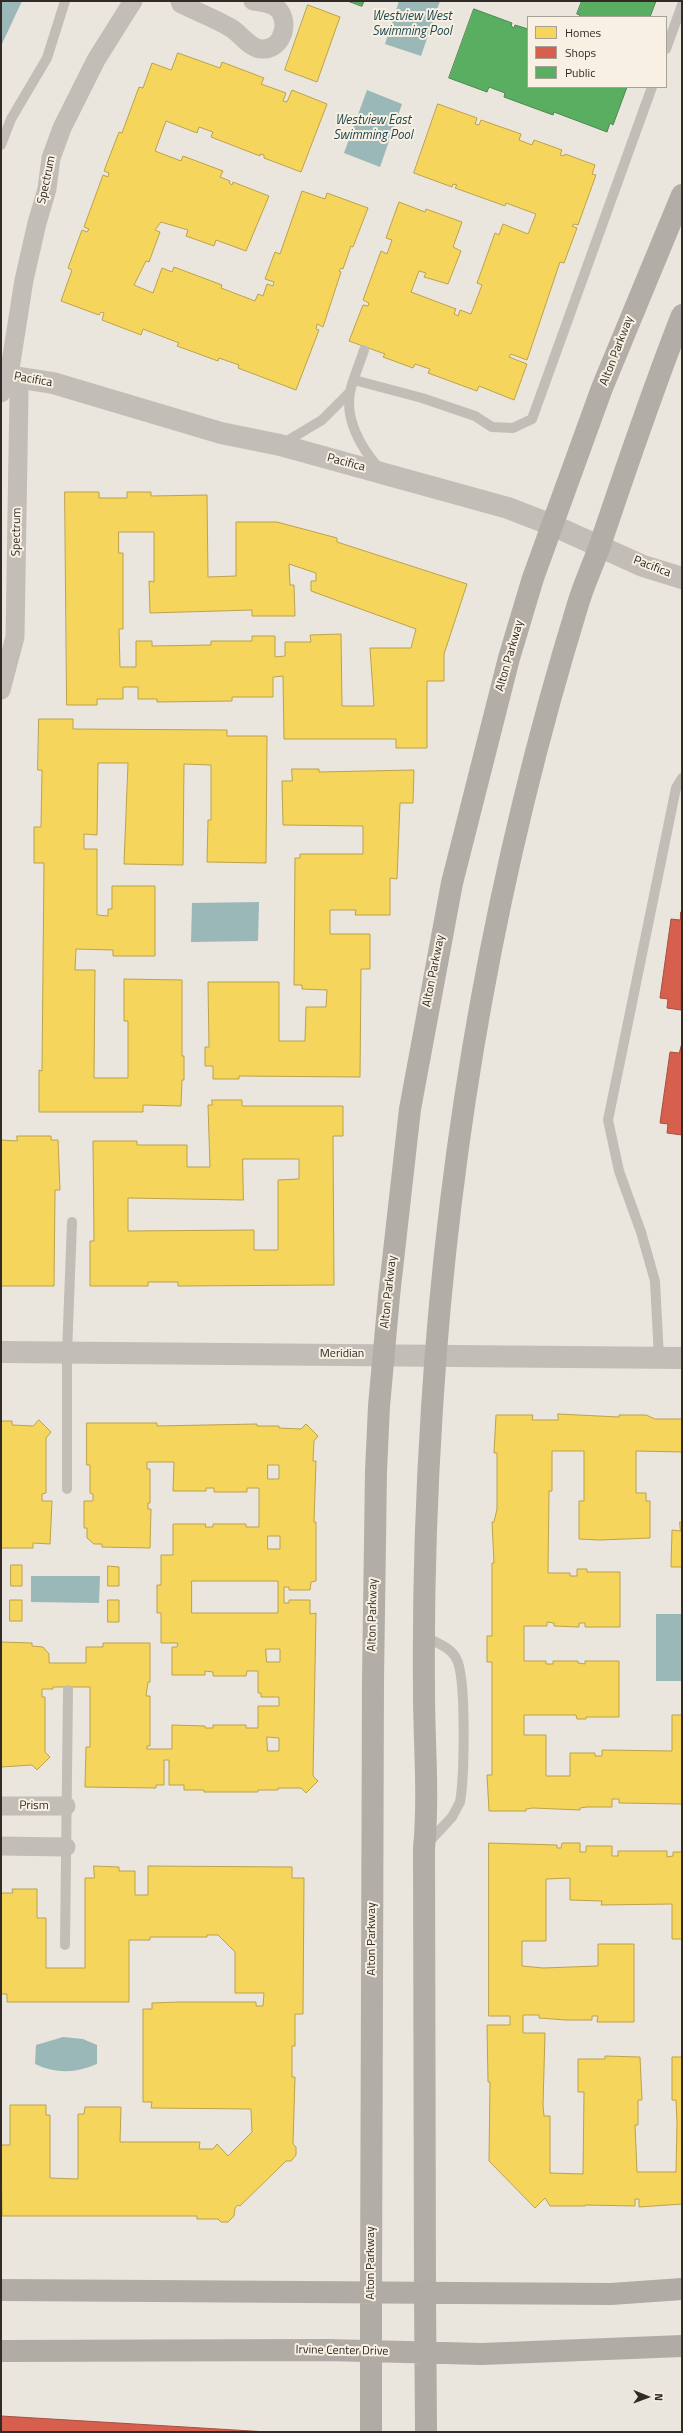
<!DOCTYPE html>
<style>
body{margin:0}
#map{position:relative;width:683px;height:2433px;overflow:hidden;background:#eae5dd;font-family:"Titillium Web",sans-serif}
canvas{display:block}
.frame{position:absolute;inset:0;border:2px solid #322a26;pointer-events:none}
.legend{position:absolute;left:527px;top:16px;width:140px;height:72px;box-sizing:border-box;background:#f7f0e3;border:1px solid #a8a197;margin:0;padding:5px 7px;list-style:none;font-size:12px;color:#322a26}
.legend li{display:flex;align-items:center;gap:8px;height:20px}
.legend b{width:20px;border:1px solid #a8a197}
.north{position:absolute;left:627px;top:2377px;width:40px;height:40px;-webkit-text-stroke:3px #f7f0e3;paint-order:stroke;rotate:91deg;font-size:11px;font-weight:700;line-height:16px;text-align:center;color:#322a26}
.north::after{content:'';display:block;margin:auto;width:14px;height:18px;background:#322a26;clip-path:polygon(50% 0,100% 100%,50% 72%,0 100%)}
</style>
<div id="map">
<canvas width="683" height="2433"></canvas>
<div class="frame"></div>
<ul class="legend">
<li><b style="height:11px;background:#f6d55c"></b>Homes</li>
<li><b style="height:11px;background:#d6604d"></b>Shops</li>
<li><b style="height:11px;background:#5aae61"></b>Public</li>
</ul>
<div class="north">N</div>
</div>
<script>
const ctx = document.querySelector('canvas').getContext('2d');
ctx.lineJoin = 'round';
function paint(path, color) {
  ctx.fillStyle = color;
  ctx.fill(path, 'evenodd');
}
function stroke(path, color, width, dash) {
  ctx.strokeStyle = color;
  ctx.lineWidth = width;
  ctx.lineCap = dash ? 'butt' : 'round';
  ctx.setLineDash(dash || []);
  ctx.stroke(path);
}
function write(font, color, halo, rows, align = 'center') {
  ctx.font = font + ' "Titillium Web",sans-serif';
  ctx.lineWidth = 4;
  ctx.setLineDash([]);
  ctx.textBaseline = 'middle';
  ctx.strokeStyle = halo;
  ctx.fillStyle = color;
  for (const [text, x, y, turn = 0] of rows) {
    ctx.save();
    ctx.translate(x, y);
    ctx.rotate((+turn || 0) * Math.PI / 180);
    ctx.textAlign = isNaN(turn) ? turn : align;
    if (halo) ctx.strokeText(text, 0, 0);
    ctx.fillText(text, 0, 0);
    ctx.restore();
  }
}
const water = new Path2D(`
 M1 1H22L1 46Z
 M399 1H440L421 56 385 44Z
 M367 90 402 104 380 167 344 153Z
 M259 902 258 941 191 942 192 903Z
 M31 1576H100L99 1603 31 1602Z
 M656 1614H682V1681H656Z
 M63 2037 83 2039 97 2045V2064C77 2073 56 2074 35 2064L36 2045Z`);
const homes = new Path2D(`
 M308 5 340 17 317 82 285 70Z
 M178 53 220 68 222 62 264 78 261 84 286 93 283 101 287 102 292 90 327 104 301 172 264 158V155L260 154V156L211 137 213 132 199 127 197 133 166 121 155 151 181 161 183 156 223 171 220 177 230 181 229 183 232 185 233 182 269 196 246 251 216 240 214 246 186 236 188 230 161 222 155 230 160 232 149 262 146 261 134 285 153 293 162 268 172 272 174 267 222 285 221 288 255 301 258 294 263 296 267 284 273 286 274 282 265 279 275 252 280 254 302 191 325 199 327 193 368 208 353 247 351 246 343 269 341 268 339 271 341 272 323 327 317 324 316 329 319 330 296 390 238 368 239 365 219 358 218 361 177 346 179 343 143 329 141 335 102 320 104 313 101 312 99 315 61 301 72 270 68 268 82 230 87 232 89 229 84 227 103 175 108 177 109 173 104 171 119 132 122 133 139 87 143 88 152 63 171 70Z
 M438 104 477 118 475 124 479 125 481 120 521 134 519 140 532 145 534 140 562 150 560 155 564 156 565 154 595 165 592 174 596 175 578 225 574 224 572 226 577 228 564 263 560 262 527 360 511 354 509 357 527 364 514 400 479 386 477 391 428 373 430 369 415 364 413 368 383 357 385 354 349 341 363 305 368 306 369 303 363 300 381 251 387 254 392 240 386 238 399 202 425 212 426 209 462 222 453 247 461 251 448 284 424 277 426 273 419 271 411 292 456 309 454 314 458 316 460 310 471 314 482 285 477 283 495 233 499 235 503 224 528 234 536 214 506 203 505 206 455 188 457 185 453 184 452 187 414 173Z
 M65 492H99V498H127V492H151V496L207 495 208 577 236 576V522H277L337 538V542L467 584 444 654V681H427V748H396V739H284L283 676 273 677V697H232V701L157 702V699H138V687H123V699H97V705H67ZM119 532H154V582L149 581 150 613 252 610V616H295L294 585H290L289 564 316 573V581H311V591L416 629 411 648H370L374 706H342L341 634 310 635 311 642H285V656L275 657V636H252V641H211V645L152 646V641H136V667H120L119 629H123V553H119Z
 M39 719H73V729L227 730V736H267L266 863 207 862 208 820H211V765L184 764 183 865 124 864 128 763H98L97 835 84 834V849H97V915L108 916V909H112V886H155V956H113V950L76 949 75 970H95L94 1078H128V1021H124V979L182 980V1056H184V1080H182L181 1106 143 1105V1112H39V1070L42 1071 44 863H34V827H41L42 770H38Z
 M292 769H319V772L414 770 413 803H400L397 879 390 878V915H355L356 910H330V934H370V969H361L360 1077 239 1076V1079H213V1066H205V1047H209L208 982H279V1041H305L306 1007H326L327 990 302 989V985H294L295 858H300V854H363V826L283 825 282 781H292Z
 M212 1100H242V1106H343V1136H333L334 1285 178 1286V1282H148V1286H90V1241H94L93 1141H137V1145H187V1167H210L208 1105H212ZM243 1159H299V1179L278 1180V1250H254V1230L128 1231V1198L243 1200Z
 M17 1136H51V1140H58L60 1190H55L54 1286H1V1140L17 1141Z
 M558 1414 619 1417V1415H646L655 1419H682V1452L636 1451V1493H646V1501H650V1538L600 1540 579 1539V1501H584V1451H552V1491H549L548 1573H570V1576H577V1569H587V1572H620V1627H585V1623H579V1627L554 1626V1623L547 1622V1626H524V1661H546V1664H553V1661H578V1663L585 1664V1661H619V1717H586V1719H577L576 1715H524V1735H546V1776H570V1753H595V1756H602V1750L672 1751V1715H682V1804L619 1803V1799H612V1807H587L580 1808V1810L533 1808 526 1809V1811H489L487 1775H492V1662H487V1636H492V1563H494L492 1522H494L497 1509V1453H494L496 1415H533L532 1420H558Z
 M39 1420 51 1432 46 1438V1493L42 1494V1501H52L50 1544 33 1543V1548H1V1421H12V1425L33 1426Z
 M87 1423H157V1426L257 1424V1426H279V1428L301 1429 306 1424 318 1436 314 1441 313 1461H316L314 1522H316V1581L311 1582 310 1590H289V1587H284V1603H289V1600H310V1614L316 1613 313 1776 318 1781 306 1793 301 1788H278V1790H258V1792H204V1790H184V1785H169V1760H164V1785H156V1788L85 1787 86 1747H90V1687H53V1689H42V1697H45V1752L50 1757 37 1770 32 1765 1 1767V1642L32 1643V1646L43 1647 49 1654V1663H86V1647H103V1643H150V1682H148L146 1696H150V1746H147V1749H172V1725L205 1726V1728H213V1725H246V1728H258V1706H279V1697H261V1693H258V1671H247L246 1676H213V1672L205 1671V1675H172V1647H177L178 1643H161V1613H157V1585H161V1555H173V1524H206L205 1527H213V1524H246V1527H259V1488H247V1492H214V1488H206V1491H173L174 1462H147V1469H150V1503H148V1509H151L150 1548 102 1547V1544H94L87 1538V1528H84V1501H93V1494L90 1493V1465H87ZM268 1465H279V1479H268ZM268 1536H280V1549H268ZM192 1581H278V1613H192ZM266 1649H280V1662H267ZM267 1737 279 1738V1751H268Z
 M680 1522H682V1567H671L672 1530 680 1531Z
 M11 1565H22V1586H11Z
 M108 1566 119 1567V1586H108Z
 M10 1600H22V1621H10Z
 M108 1600H119V1622H108Z
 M489 1843 557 1845V1848H561L562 1843H580V1852H586V1846H612V1856H618V1851H667V1857L673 1856V1852H682V1939H672V1904L601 1905 602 1901 570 1900V1878L546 1879V1941H522V1966L543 1968 598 1966V1944H634V2022H597L598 2016H592V2020H566L539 2018V2015H523V2033H545L543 2105 544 2116H550V2173L583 2174 584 2092H578V2059H605V2056L640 2057 642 2100H638V2125H635L637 2172H676L677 2123 676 2100H672V2057H682V2204L639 2207V2199H635V2206L585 2205V2206H550L545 2198 535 2208 489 2161 490 2082H488L487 2025H510V2016H489Z
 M94 1866 119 1867V1871H135V1895H148V1866L292 1867V1878H304L303 2014H295V2046H292V2077H295L293 2144 296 2147V2155L291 2161H286L240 2206 238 2205 235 2208 234 2216 228 2222H221L218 2219H197V2216H2L1 2145H10V2105H46V2115H50V2178L78 2179V2114H84L85 2107H121L120 2142H200L199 2149H213L217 2144 228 2156 252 2132 251 2109 151 2108 152 2102H143V2009H152V2003L180 2002H256V2006H263L264 1993H235V1952L218 1935H207V1937H150V1940H129V2002H7V1994H1V1893H13L12 1889H37V1918H46V1968H85V1878H94Z`);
const shops = new Path2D(`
 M681 912H682L681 1010 667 1008 668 999 660 998 671 919 680 920Z
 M682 1043V1135L667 1133 668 1124 660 1123 670 1052 679 1053Z
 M1 2416 268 2432H1Z`);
const public = new Path2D(`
 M348 1H364L362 6Z
 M582 1H656L650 17H579L580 15 577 14Z
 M474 9 512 23 511 26 514 28 515 25 528 29V87H627L613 125 610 123 607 132 554 112 553 115 504 97 505 93 489 87 487 92 449 78Z`);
const service = new Path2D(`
 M666 49 682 5
 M1 145 11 119 47 58 65 1
 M364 350C360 363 353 378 350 392 345 420 361 448 379 468
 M354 380 422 398 475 416 492 427 513 428 532 419 652 87
 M282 444 322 420 350 392
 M659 1358 655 1281 641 1232 619 1171 608 1120 676 788 682 778
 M67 1489V1353L72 1222
 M424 1636C435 1642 450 1647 456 1658 467 1676 464 1780 460 1802L452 1817 427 1844
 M65 1945 68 1690`);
const minor = new Path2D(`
 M180 1 181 4C198 12 216 19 231 28 241 34 250 49 262 49 284 50 292 17 274 6 268 3 261 2 253 1
 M1 393 9 375 24 280 37 223 47 189 51 158 62 128 96 60 133 1
 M1 690 15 637 19 393 9 375
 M1 1806H66
 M1 1846 66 1847`);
const tertiary = new Path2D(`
 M1 375 53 383 221 433 280 445 508 508 552 525 643 566 682 578
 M1 1352 682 1358`);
const secondary = new Path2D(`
 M371 2292 373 1680 376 1471 379 1406 389 1296 410 1109 452 883 509 658 533 578 602 388 682 195
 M425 2292 424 1848C429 1796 424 1743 424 1691 423 1596 426 1502 432 1408 449 1136 498 864 578 604 584 584 593 565 600 545 626 468 652 391 682 315`);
const primary = new Path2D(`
 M1 2290 611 2294 682 2289
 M425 2292 426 2432
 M1 2351 327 2350 482 2354 682 2346
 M371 2432V2292`);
const streetNames = [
 ["Spectrum",47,180,-78],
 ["Alton Parkway",617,351,-69],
 ["Pacifica",33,380,10],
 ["Pacifica",346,463,15],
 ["Spectrum",17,532,-89],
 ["Pacifica",652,567,21],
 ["Alton Parkway",510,656,-74],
 ["Alton Parkway",434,971,-79],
 ["Alton Parkway",389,1292,-84],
 ["Meridian",342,1354],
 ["Alton Parkway",373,1615,-89],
 ["Prism",34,1806,1],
 ["Alton Parkway",372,1939,-90],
 ["Alton Parkway",371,2263,-90],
 ["Irvine Center Drive",342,2351,1]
];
const waterNames = [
 ["Westview West",412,17],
 ["Swimming Pool",412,32],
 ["Westview East",373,121],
 ["Swimming Pool",373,136]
];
paint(water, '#9bb8b9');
paint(homes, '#f6d55c');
stroke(homes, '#bba24c', 1);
paint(shops, '#d6604d');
stroke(shops, '#a55041', 1);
paint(public, '#5aae61');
stroke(public, '#4e864f', 1);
stroke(service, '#c2bdb7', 10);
stroke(minor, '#c2bdb7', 19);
stroke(tertiary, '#c2bdb7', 22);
stroke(secondary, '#b3ada7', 22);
stroke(primary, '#b1aba6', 22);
write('12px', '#322a26', '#f7f0e3', streetNames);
write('italic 13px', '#1e4951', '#f7f0e3', waterNames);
</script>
